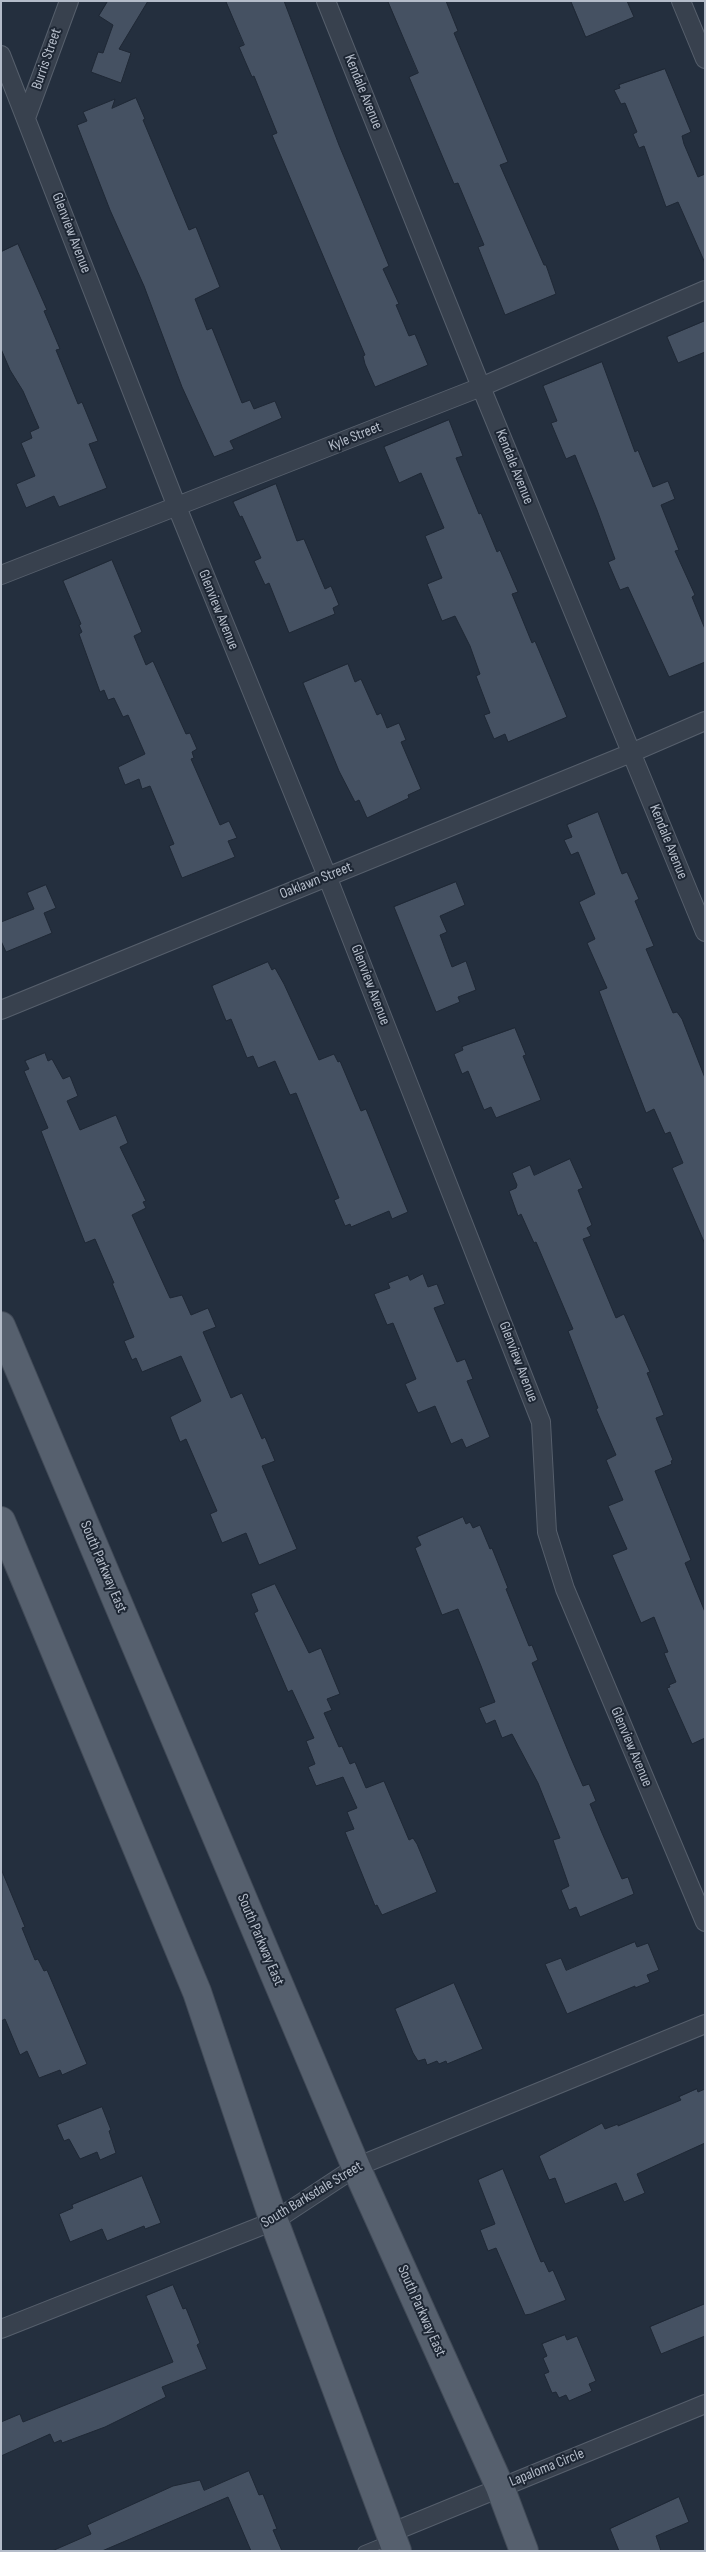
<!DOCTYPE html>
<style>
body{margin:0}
#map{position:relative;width:706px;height:2552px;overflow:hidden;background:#242f3e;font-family:"Sofia Sans Condensed",sans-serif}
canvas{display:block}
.frame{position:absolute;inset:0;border:2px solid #b4bcc9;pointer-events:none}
</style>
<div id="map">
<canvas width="706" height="2552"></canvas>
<div class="frame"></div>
</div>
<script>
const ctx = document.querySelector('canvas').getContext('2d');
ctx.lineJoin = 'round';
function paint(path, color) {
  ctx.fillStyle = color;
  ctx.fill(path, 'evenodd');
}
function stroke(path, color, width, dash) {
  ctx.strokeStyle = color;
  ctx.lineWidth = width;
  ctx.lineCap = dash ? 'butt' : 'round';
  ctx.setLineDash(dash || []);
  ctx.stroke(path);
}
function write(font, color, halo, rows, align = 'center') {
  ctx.font = font + ' "Sofia Sans Condensed",sans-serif';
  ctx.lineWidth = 4;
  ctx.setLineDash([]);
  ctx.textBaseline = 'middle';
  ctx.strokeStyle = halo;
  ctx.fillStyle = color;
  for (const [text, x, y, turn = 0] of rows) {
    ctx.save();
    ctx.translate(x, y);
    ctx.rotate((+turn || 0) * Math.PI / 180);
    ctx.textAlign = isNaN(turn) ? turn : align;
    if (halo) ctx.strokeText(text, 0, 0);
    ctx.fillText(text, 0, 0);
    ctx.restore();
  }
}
const building = new Path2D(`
 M108 1H148L119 49 131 53 121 83 91 72 98 52 103 53 113 25 99 16Z
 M226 1H284L339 145 389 266 383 269 399 304 396 305 409 336 415 334 428 365 375 387 365 364 363 356 365 355 272 135 277 133 254 76 252 77 245 61 239 47 244 45Z
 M388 1H446L458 31 454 33 508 162 500 165 544 265H546L556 294 505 315 478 247 484 245 458 183 454 184 409 77 418 73Z
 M571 1H627L634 17 586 37Z
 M665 69 691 132 682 136 684 144 698 177 705 174V263L678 202 666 207 644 146 639 148 633 134 637 132 625 103 621 104 614 90 620 88 619 85Z
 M136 98 145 119 143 120 189 230 196 227 220 287 195 299 207 330 212 328 242 403 250 400 254 409 275 401 282 418 230 441 234 449 214 457 182 387 144 286 110 210 77 125 87 121 83 112 115 99 112 108Z
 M18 244 47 310 44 311 60 349 56 350 78 404 82 402 98 441 89 444 107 488 59 507 54 496 26 508 16 484 35 476 21 443 32 438 30 432 39 428 23 391 10 370 1 349V252Z
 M705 321V352L678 363 667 337Z
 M602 362 635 452 638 450 653 487 668 481 675 499 661 505 679 550 675 551 695 595 692 597 705 629V662L669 677 628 587 620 590 608 562 615 559 597 510 575 455 566 459 551 423 557 421 543 386Z
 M449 420 463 456 456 458 479 514 481 513 497 552 500 550 518 592 512 594 532 643 535 641 567 717 508 742 505 734 494 739 484 715 490 713 476 676 480 674 470 646 455 616 442 621 427 584 442 578 425 536 444 528 431 497 421 473 399 483 384 447Z
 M276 484 297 541 304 539 325 589 331 586 339 605 333 608 335 614 289 633 269 583 265 585 254 561 261 558 242 516 240 517 233 502Z
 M112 560 142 632 134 636 146 665 153 661 186 734 190 733 197 749 192 752 194 758 191 759 220 825 229 821 237 838 228 841 235 857 182 878 169 846 174 844 150 786 142 789 139 779 125 785 118 767 145 754 128 715 123 717 114 698 108 700 104 690 100 692 79 634 82 632 79 625 81 624 63 581Z
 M348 664 355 682 361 679 377 715 381 713 387 728 399 723 406 740 401 742 421 789 408 795 409 798 367 818 359 800 355 802 339 771 303 683Z
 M598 812 622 874 627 872 639 899 635 901 654 946 646 949 673 1013 677 1012 682 1019 705 1078V1244L672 1168 683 1163 670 1132 665 1134 654 1109 646 1113 599 991 607 988 587 943 595 939 579 902 595 894 578 852 571 855 564 840 572 837 567 825Z
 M456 882 465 905 440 916 447 932 440 935 452 967 466 961 476 990 458 997 460 1002 436 1012 394 907Z
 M46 885 56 908 44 913 52 933 6 952 1 941V922L34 909 27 893Z
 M268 962 272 970 275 968 284 984 319 1060 334 1054 338 1062 340 1061 361 1111 366 1109 408 1212 392 1219 389 1211 351 1227 350 1224 345 1226 334 1200 339 1198 296 1093 290 1095 275 1061 258 1068 253 1056 247 1058 231 1019 226 1021 212 986Z
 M515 1028 526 1055 523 1056 541 1100 496 1118 491 1107 484 1110 468 1071 462 1074 454 1054 463 1050 462 1047Z
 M45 1053 48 1061 52 1059 63 1079 70 1076 78 1096 67 1101 80 1130 116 1115 128 1143 120 1147 146 1201 143 1202 146 1208 132 1215 170 1298 182 1295 191 1315 208 1308 216 1327 203 1332 231 1398 242 1393 262 1439 265 1437 275 1461 262 1466 297 1549 259 1565 246 1533 222 1543 210 1514 217 1511 186 1439 180 1442 170 1417 201 1401 181 1356 142 1372 136 1358 132 1360 124 1341 134 1337 112 1283H114L95 1239 85 1243 41 1131 48 1128 24 1071 29 1069 25 1061Z
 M570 1159 583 1188 578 1190 592 1225 587 1228 591 1236 583 1239 616 1318 624 1314 650 1372 647 1373 664 1415 656 1418 673 1460 671 1461 672 1464 655 1471 691 1560 685 1563 705 1612V1738L692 1744 667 1688 670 1687 669 1685 676 1682 664 1653 668 1652 654 1617 641 1623 612 1555 627 1549 608 1506 623 1500 606 1460 616 1455 596 1409 598 1408 568 1331 573 1329 536 1242 534 1243 521 1214 518 1216 509 1191 516 1188 517 1185 512 1173 530 1165 534 1175Z
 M423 1274 428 1287 437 1284 445 1304 434 1308 457 1362 465 1359 473 1379 467 1381 490 1437 466 1448 462 1439 451 1444 435 1406 418 1413 405 1384 416 1379 393 1323 387 1325 374 1294 390 1288 388 1283 408 1275 410 1280Z
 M463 1517 466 1524 470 1522 473 1528 480 1525 490 1549 492 1548 508 1588 506 1589 529 1646 532 1645 538 1660 532 1663 570 1756 583 1786 589 1784 596 1801 590 1804 602 1833 622 1879 628 1877 634 1894 580 1917 576 1907 569 1910 561 1890 569 1886 553 1840 560 1838 538 1783 512 1734 502 1738 495 1720 486 1724 479 1708 495 1702 481 1666 458 1609 442 1615 415 1548 421 1545 417 1537Z
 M275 1584 309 1653 321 1648 340 1694 327 1699 332 1710 324 1713 339 1747 342 1746 350 1764 355 1762 366 1788 384 1781 409 1840 413 1838 417 1844 437 1892 382 1915 377 1905 375 1906 345 1832 354 1829 347 1812 357 1808 343 1777 316 1786 308 1767 315 1764 306 1741 314 1738 292 1690 288 1692 254 1613 258 1611 251 1594Z
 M2 1871 25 1927 22 1928 35 1960 38 1959 44 1971 47 1970 87 2064 62 2075 60 2070 39 2078 27 2051 20 2055 5 2019 1 2021Z
 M635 1942 637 1947 648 1943 659 1970 647 1975 650 1982 635 1988V1986L567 2014 545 1964 561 1958 566 1970Z
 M454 1983 483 2049 447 2064 446 2061 439 2064 437 2061 427 2065 425 2059 418 2061 413 2053 395 2009Z
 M697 2089 698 2092 705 2089V2143L637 2174 645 2193 624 2202 616 2183 565 2204 555 2178 549 2180 539 2156 602 2123 605 2129 618 2124V2126L681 2100 679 2097Z
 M102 2107 111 2130 109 2131 116 2153 100 2160 97 2152 80 2159 69 2139 64 2141 57 2125Z
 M503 2169 541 2262 544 2261 549 2272 553 2270 566 2300 531 2314 525 2315 496 2248 488 2251 480 2230 495 2224 478 2180Z
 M142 2176 161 2223 145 2229 144 2226 107 2241 102 2229 70 2242 59 2214 73 2208 72 2205Z
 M173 2285 183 2309 186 2308 200 2343 197 2345 207 2369 162 2387 166 2397 105 2427 62 2443 61 2440 54 2443 50 2434 1 2456V2422L20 2414 23 2422 173 2362 146 2296Z
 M705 2304V2336L661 2354 650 2327Z
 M565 2335 567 2340 577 2336 596 2381 589 2384 592 2391 569 2401 566 2395 559 2398 556 2392 552 2393 544 2374 549 2372 543 2358 547 2356 542 2344Z
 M249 2471 259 2495 263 2494 277 2529 273 2530 282 2551H251L228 2497 102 2551H52L91 2534 87 2525 173 2486 200 2480 204 2490Z
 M679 2497 689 2522 656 2536 661 2551H619L610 2529Z`);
const service = new Path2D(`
 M363 2551 390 2540`);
const minor = new Path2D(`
 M326 1 481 387 705 932
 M681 1 705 59
 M1 55 177 507 327 876 541 1422 547 1532 565 1589 705 1922
 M26 118 69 1
 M1 575 481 387 705 290
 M1 1010 631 753 705 721
 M1 2329 274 2221 356 2167 705 2024
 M390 2533 705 2404`);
const primary = new Path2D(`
 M1 1326 356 2167 500 2487 524 2551
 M1 1521 197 1992 274 2221 397 2551`);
const streetNames = [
 ["Burris Street",47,59,-71],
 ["Kendale Avenue",363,92,68],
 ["Glenview Avenue",71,233,69],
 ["Kyle Street",355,437,-22],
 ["Kendale Avenue",514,467,68],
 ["Glenview Avenue",218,610,68],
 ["Kendale Avenue",668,842,68],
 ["Oaklawn Street",316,881,-22],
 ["Glenview Avenue",370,985,69],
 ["Glenview Avenue",518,1362,69],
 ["South Parkway East",103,1567,67],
 ["Glenview Avenue",631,1747,67],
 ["South Parkway East",260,1940,67],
 ["South Barksdale Street",312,2195,-31],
 ["South Parkway East",421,2311,66],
 ["Lapaloma Circle",547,2468,-22]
];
paint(building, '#455162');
stroke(building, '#1f2835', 1);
stroke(service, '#565f6c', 11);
stroke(minor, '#565f6c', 20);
stroke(primary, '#414a57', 30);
stroke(service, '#38414e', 9);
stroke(minor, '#38414e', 18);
stroke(primary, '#56606e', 28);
write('15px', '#b4bcc9', '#1d2633', streetNames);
</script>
